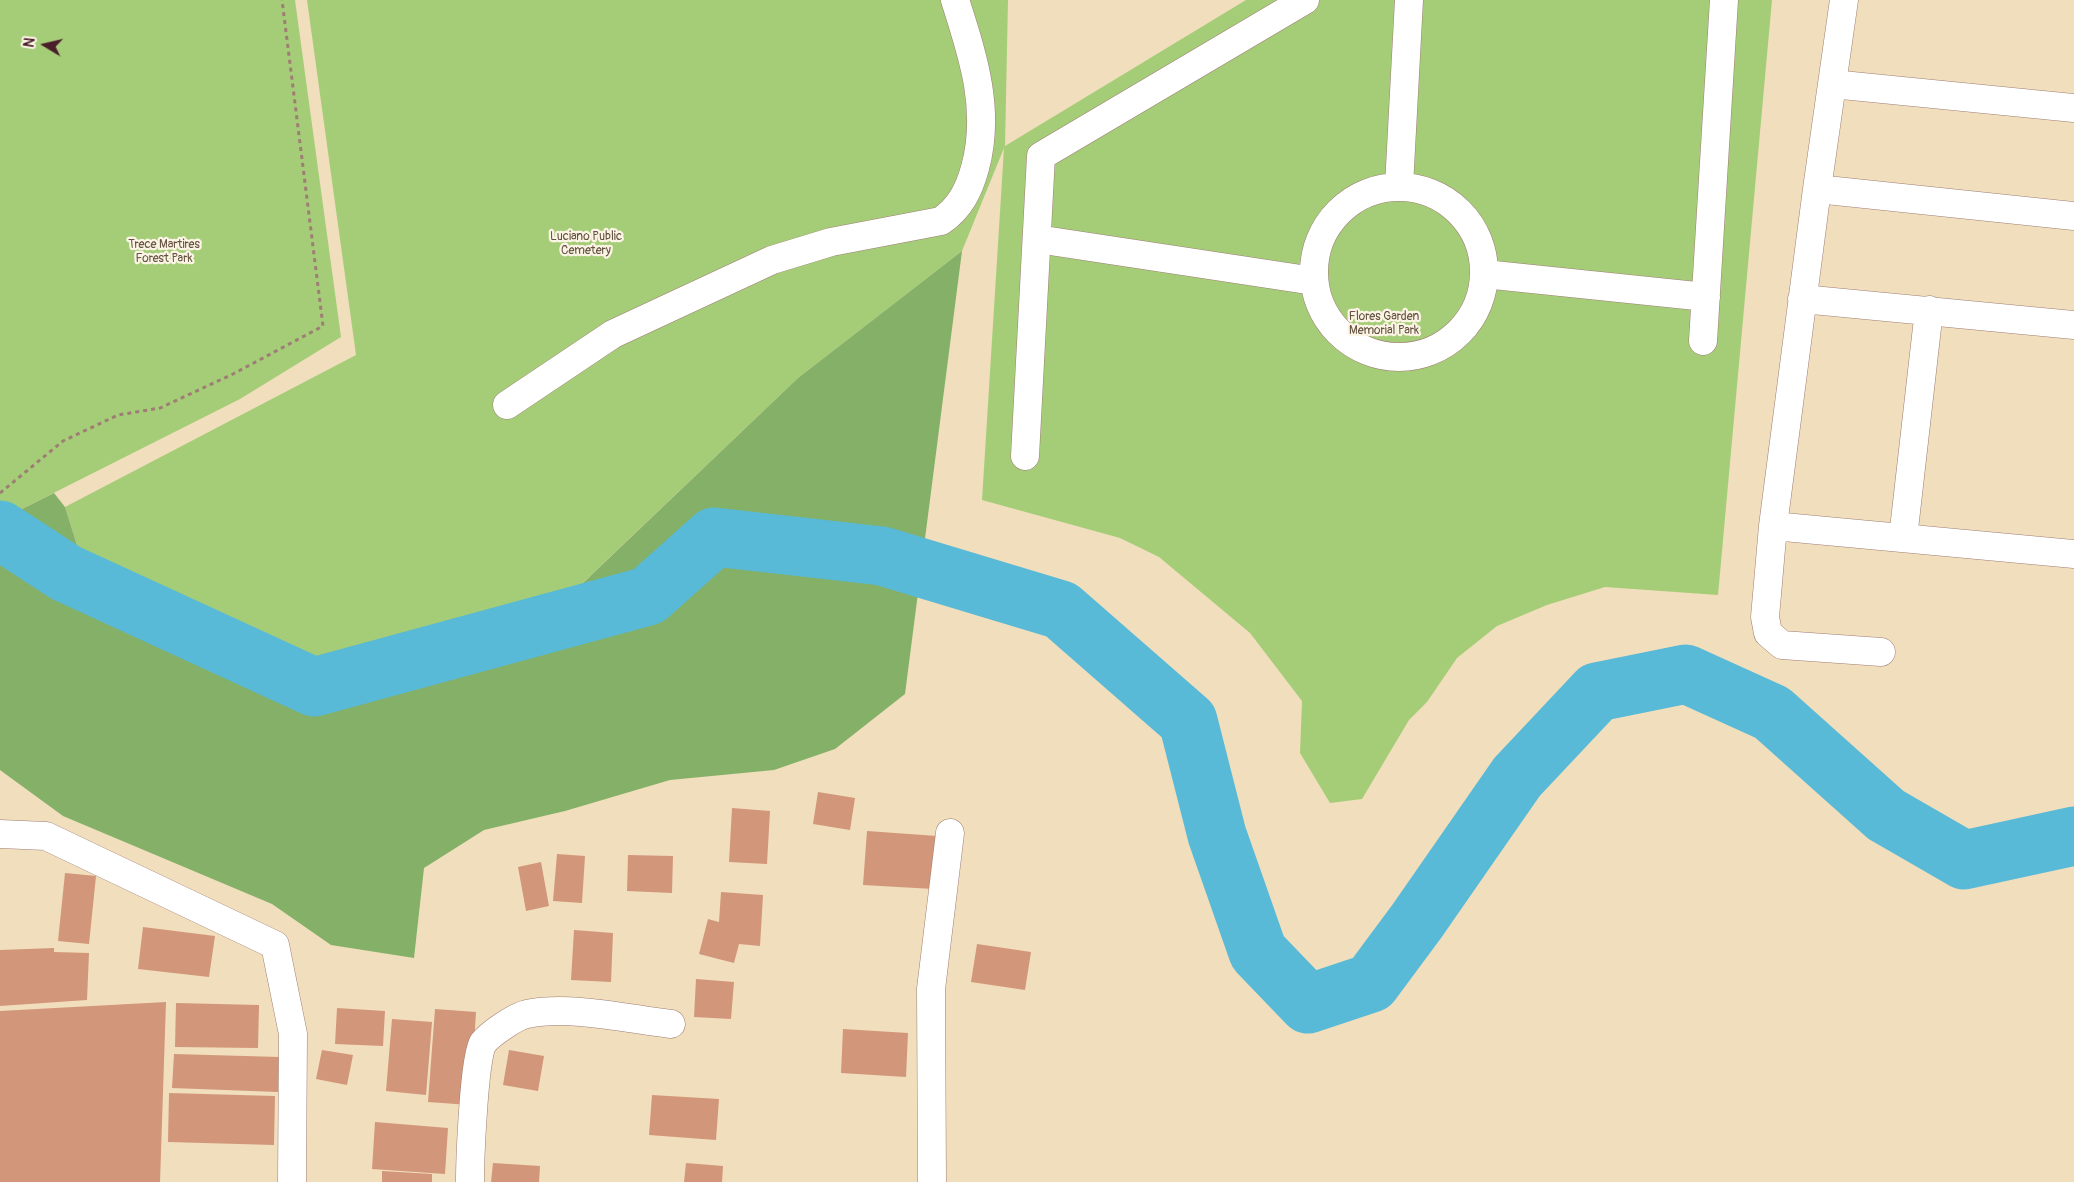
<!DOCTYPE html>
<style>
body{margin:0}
#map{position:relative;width:2074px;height:1182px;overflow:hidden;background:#f1debd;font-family:Pangolin,sans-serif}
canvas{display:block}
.north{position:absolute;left:20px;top:20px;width:50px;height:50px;-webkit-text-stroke:4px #fcf5e5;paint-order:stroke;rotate:279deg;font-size:14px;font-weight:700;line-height:20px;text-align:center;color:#4a1f2b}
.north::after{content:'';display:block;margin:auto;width:18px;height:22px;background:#4a1f2b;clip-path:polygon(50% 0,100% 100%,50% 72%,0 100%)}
</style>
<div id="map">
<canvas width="2074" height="1182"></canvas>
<div class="north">N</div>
</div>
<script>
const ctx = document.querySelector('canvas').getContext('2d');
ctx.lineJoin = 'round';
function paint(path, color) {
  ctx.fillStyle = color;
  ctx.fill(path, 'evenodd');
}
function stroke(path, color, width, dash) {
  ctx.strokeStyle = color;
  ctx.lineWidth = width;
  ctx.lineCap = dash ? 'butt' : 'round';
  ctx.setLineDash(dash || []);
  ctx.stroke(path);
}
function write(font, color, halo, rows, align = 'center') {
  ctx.font = font + ' Pangolin,sans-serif';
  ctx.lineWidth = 4.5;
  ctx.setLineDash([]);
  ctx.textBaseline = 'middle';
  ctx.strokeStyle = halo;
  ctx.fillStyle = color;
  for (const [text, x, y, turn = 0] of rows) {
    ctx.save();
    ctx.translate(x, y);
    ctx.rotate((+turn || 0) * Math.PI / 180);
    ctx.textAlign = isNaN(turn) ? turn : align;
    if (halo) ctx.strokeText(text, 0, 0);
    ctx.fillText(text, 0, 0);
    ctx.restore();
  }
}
const green = new Path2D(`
 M0 0H295L341 337 240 399 0 520Z
 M307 0H1008L1005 146 1246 0H1772L1718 595 1605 587 1547 605 1497 626 1457 658 1427 702 1409 720 1362 799 1330 803 1300 753 1302 701 1250 633 1159 557 1120 538 982 500 1004 148 962 251 798 378 549 615 320 668 88 580 65 507 356 355Z`);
const forest = new Path2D(`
 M962 251 905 694 835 749 774 770 670 780 565 811 484 830 424 868 414 958 331 945 272 904 63 816 0 770V520L54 493 65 507 88 580 320 668 563 602 798 378Z`);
const river = new Path2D(`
 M0 530 66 573 314 687 648 596 714 537 882 556 1061 610 1188 721 1217 835 1258 952 1308 1004 1371 983 1417 921 1517 777 1597 692 1686 674 1772 713 1886 815 1964 860 2074 836`);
const building = new Path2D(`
 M818 792 855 798 850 830 813 824Z
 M732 808 770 811 767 864 729 862Z
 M867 831 937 836 933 889 863 885Z
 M557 854 585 856 582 903 553 901Z
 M628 855 673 856 672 893 627 891Z
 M541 862 549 906 526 911 518 867Z
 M65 873 96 876 89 944 58 941Z
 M721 892 763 895 760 946 739 944 734 963 699 954 708 919 719 922Z
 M143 927 215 936 209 977 138 969Z
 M574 930 613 933 611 982 571 980Z
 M977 944 1031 952 1025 990 971 982Z
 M54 948V952L89 953 87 1000 0 1006V950Z
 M696 979 734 982 731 1019 694 1017Z
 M166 1002 160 1182H0V1011Z
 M176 1003 259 1005 258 1048 175 1047Z
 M337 1008 385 1011 383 1046 335 1044Z
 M435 1009 476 1012 470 1105 428 1102Z
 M392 1019 432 1022 426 1095 386 1091Z
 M843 1029 908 1033 906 1077 841 1073Z
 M322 1050 353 1055 347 1085 316 1079Z
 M509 1050 544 1056 538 1091 503 1085Z
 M174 1054 280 1057 278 1092 172 1088Z
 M169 1093 275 1096 274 1145 168 1142Z
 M652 1095 719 1099 716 1140 649 1135Z
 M375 1122 448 1128 445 1174 372 1169Z
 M493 1163 540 1166 539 1182H491Z
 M686 1163 723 1166 722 1182H684Z
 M382 1171 432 1174V1182H382Z`);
const path = new Path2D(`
 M0 493 63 441 118 415 160 408 233 374 323 326 282 0`);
const minor = new Path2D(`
 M1844 0 1817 189 1773 526 1765 617 1768 633 1782 645 1881 652
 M1832 84 2074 108
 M1399 186 1409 0
 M1314 272a85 85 0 1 1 170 0a85 85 0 1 1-170 0Z
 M1817 189 2074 216
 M1037 239 1314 281
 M1484 274 1706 297
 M1802 299 2074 325
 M1703 341 1724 0
 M507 405 613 334 772 260 831 242 941 221C960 208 969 190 975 168 991 110 973 56 955 0
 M1025 456 1041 156 1305 0
 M1773 526 2074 554
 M1903 538 1929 310
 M0 834 46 836 275 945 293 1034 292 1182
 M470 1182C470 1162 474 1055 483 1043 490 1034 516 1016 527 1014 570 1005 628 1019 671 1024
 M932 1182 931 989 950 833`);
const parkNames = [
 ["Luciano Public",586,237],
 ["Cemetery",586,251],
 ["Trece Martires",164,245],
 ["Forest Park",164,259],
 ["Flores Garden",1384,317],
 ["Memorial Park",1384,331]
];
paint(green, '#a5cd78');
paint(forest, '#84b068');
stroke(river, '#58bad7', 59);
paint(building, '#d2967a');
stroke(minor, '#9e7e74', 29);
stroke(path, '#9e7e74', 3, [4, 4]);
stroke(minor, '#fff', 28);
write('12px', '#655342', '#fcf5e5', parkNames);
</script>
